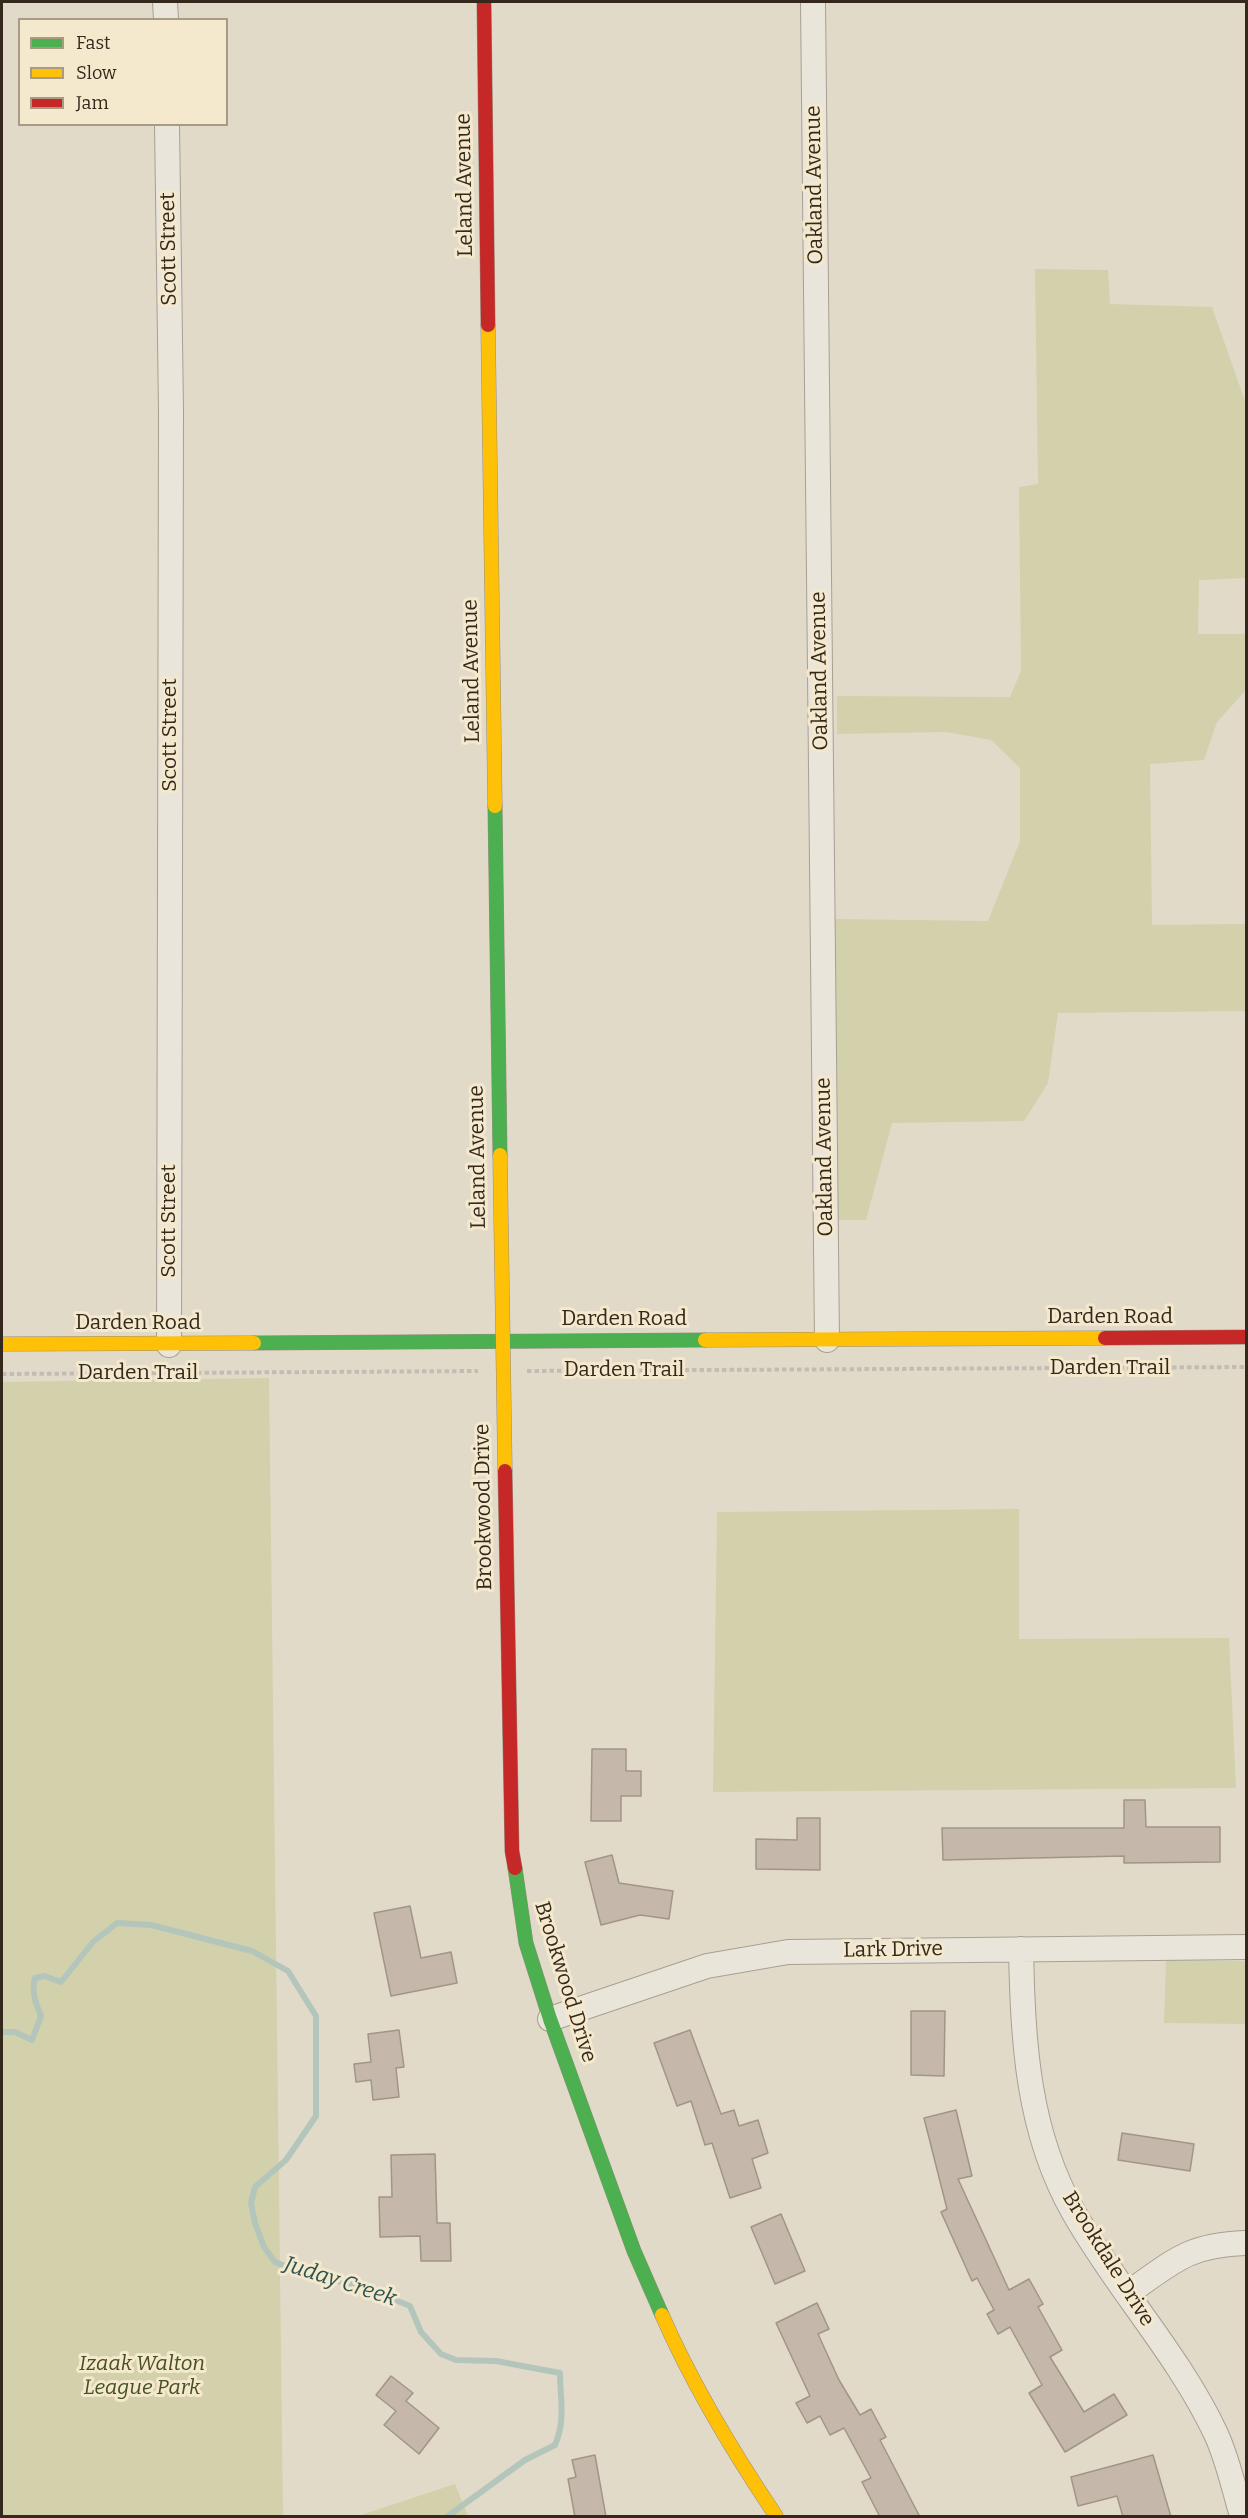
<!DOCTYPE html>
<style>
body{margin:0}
#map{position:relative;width:1248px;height:2518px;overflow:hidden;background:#e2dac8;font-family:Bitter,serif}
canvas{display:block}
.frame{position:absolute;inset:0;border:3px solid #34271c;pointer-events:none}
.legend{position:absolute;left:18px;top:18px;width:210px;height:108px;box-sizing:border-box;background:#f4e8cd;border:2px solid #a79b86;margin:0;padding:8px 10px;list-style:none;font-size:18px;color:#34271c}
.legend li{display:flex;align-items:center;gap:12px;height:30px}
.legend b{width:30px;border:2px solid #a79b86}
</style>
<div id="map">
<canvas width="1248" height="2518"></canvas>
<div class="frame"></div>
<ul class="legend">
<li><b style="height:8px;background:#4caf50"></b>Fast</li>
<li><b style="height:8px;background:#ffc107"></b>Slow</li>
<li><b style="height:8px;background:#c62828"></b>Jam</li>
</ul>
</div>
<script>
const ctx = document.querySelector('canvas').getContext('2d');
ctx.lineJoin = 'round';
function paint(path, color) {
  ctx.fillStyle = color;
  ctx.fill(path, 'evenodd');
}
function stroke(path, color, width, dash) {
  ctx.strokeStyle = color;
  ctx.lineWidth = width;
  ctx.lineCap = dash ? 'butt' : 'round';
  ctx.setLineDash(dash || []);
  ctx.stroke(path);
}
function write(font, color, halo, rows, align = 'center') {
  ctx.font = font + ' Bitter,serif';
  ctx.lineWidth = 6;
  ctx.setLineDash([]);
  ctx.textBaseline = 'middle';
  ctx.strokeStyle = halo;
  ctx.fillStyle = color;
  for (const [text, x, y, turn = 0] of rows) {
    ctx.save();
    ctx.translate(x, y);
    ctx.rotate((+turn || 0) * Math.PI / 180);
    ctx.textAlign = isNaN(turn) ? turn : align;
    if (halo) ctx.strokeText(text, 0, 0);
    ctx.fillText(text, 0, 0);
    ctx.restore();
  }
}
const green = new Path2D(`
 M1035 269 1108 270 1110 304 1212 307 1246 404V578L1199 580 1198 634H1246V690L1217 722 1204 760 1150 764 1152 925 1245 924 1246 1011 1058 1013 1048 1083 1024 1121 892 1123 866 1220H837L835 919 988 921 1020 841V768L991 740 946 732 837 734V696L1010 697 1021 671 1019 487 1038 484Z
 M269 1378 283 2516H290H2V1382Z
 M1019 1509V1639L1229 1638 1236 1788 713 1792 717 1512Z
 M1166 1960 1246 1961V2024L1164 2023Z
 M455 2484 468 2516H358Z`);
const stream = new Path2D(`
 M2 2032H15L32 2040 41 2016C36 2004 31 1991 35 1978L44 1976 61 1982 93 1942 117 1923 151 1925 252 1951 288 1971 316 2016V2116L286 2160 255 2187 251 2203 255 2223 264 2247 275 2262 311 2276 358 2285 410 2306 421 2332 441 2354 456 2360 496 2361 560 2373C560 2400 566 2419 555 2445L525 2460 448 2516`);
const building = new Path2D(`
 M592 1749H626V1771H641V1796H621V1821H591Z
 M1124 1800H1145L1146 1827H1220V1862L1124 1863V1856L943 1860 942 1828H1124Z
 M797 1818H820V1870L756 1869V1839L797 1840Z
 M612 1855 619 1883 673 1891 669 1919 640 1915 601 1925 585 1862Z
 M410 1906 421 1958 451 1952 457 1983 391 1996 374 1913Z
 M911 2011H945L944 2076 911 2075Z
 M399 2030 404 2067 396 2068 399 2097 373 2100 371 2080 356 2082 354 2064 371 2062 368 2034Z
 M690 2030 721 2114 734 2110 739 2126 758 2120 768 2153 752 2159 761 2188 730 2198 712 2143 705 2145 691 2101 677 2106 654 2043Z
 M956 2110 972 2176 958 2179 1009 2290 1029 2279 1043 2304 1038 2307 1062 2350 1050 2357 1084 2412 1114 2394 1127 2415 1065 2452 1029 2393 1042 2385 1010 2327 998 2334 987 2314 994 2310 977 2278 972 2281 941 2212 947 2209 924 2118Z
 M1122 2133 1194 2144 1190 2171 1118 2160Z
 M435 2154 437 2223H450L451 2261H421L420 2236 380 2237 379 2197H392L391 2155Z
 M781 2214 805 2271 775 2284 751 2227Z
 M817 2303 829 2329 818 2334 839 2380 860 2415 871 2409 886 2437 880 2440 920 2517H880L862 2482 871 2478 844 2428 830 2435 820 2416 807 2423 796 2403 810 2396 776 2323Z
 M391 2376 413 2393 406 2401 439 2428 419 2454 384 2425 396 2411 376 2395Z
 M595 2455 606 2517H575L568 2479 576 2477 572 2460Z
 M1153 2455 1171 2517H1123L1117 2496 1078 2506 1071 2477Z`);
const path = new Path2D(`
 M527 1371 1246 1367
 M2 1374 478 1371`);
const street = new Path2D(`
 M165 2 166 20
 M813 2 827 1340
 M167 124 171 411 169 1345
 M1021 1949C1023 2041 1027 2131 1074 2213 1117 2289 1179 2355 1216 2434 1228 2460 1234 2489 1242 2516
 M550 2019 707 1966 788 1952 1246 1947
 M1128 2293C1173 2262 1187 2245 1245 2243`);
const fast = new Path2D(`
 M495 806 500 1155
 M254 1343 705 1340
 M515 1868 526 1943 550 2019 634 2251 662 2315`);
const slow = new Path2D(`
 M488 325 495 806
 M500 1155 505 1471
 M705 1340 1105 1338
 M2 1344 254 1343
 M662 2315C693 2386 733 2452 776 2516`);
const jam = new Path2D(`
 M484 2 488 325
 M1105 1338 1246 1337
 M505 1471 512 1851 515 1868`);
const streetNames = [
 ["Leland Avenue",465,185,-91],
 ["Oakland Avenue",815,185,-91],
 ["Scott Street",169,249,-91],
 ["Leland Avenue",472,671,-91],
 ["Oakland Avenue",820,671,-91],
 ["Scott Street",170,735,-90],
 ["Leland Avenue",478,1157,-91],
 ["Oakland Avenue",825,1157,-91],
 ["Scott Street",169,1221,-90],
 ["Darden Road",1110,1317],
 ["Darden Road",624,1319],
 ["Darden Road",138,1323],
 ["Darden Trail",1110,1368],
 ["Darden Trail",624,1370],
 ["Darden Trail",138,1373],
 ["Brookwood Drive",484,1507,-91],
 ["Lark Drive",893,1950,-1],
 ["Brookwood Drive",565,1982,73],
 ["Brookdale Drive",1108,2259,58]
];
const parkNames = [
 ["Izaak Walton",142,2364],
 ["League Park",142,2388]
];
const waterNames = [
 ["Juday Creek",340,2282,18]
];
paint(green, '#d2d1ab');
stroke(stream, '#b4c6bb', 6);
paint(building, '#c5b8aa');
stroke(building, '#a19588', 1.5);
stroke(street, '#a79f92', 26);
stroke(fast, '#968e82', 15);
stroke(slow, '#968e82', 15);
stroke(jam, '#968e82', 15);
stroke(path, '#c3bcb2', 4, [4.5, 3]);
stroke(street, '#eae5db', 24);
stroke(fast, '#4caf50', 14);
stroke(slow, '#ffc107', 14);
stroke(jam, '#c62828', 14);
write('21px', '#34271c', '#f4e8cd', streetNames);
write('italic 21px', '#455023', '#f4e8cd', parkNames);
write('italic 22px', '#2b5350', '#f4e8cd', waterNames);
</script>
